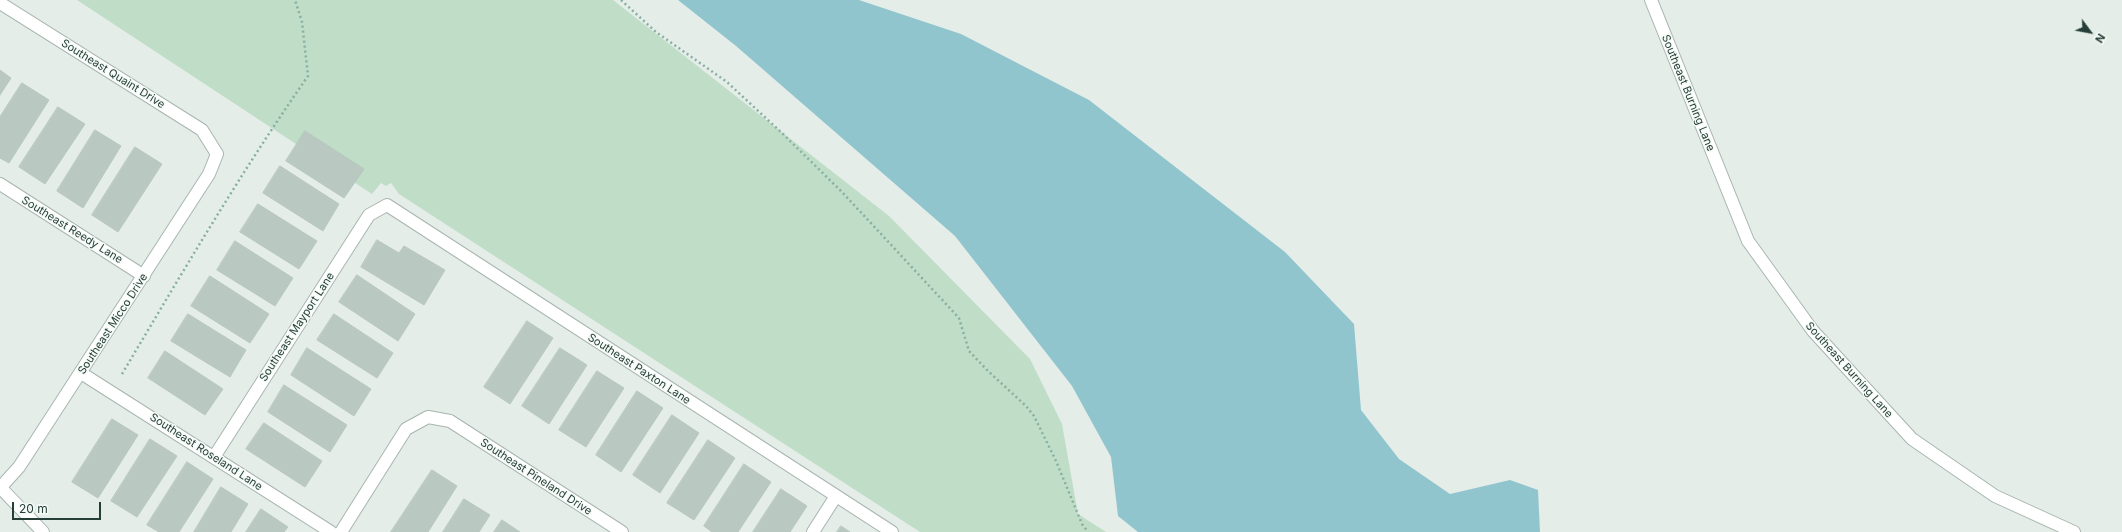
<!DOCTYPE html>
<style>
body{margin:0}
#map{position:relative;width:2122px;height:532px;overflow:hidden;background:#e5ede9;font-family:Inter,sans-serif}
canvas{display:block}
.north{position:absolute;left:2070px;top:12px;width:40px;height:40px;-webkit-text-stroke:3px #f5faf7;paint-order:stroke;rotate:122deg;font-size:11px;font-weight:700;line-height:16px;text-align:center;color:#253e37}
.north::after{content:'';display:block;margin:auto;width:14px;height:18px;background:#253e37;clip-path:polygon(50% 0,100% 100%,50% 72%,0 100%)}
.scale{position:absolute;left:12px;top:502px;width:89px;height:18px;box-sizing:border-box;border:2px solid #253e37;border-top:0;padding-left:5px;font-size:12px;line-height:14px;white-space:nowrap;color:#253e37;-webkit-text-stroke:3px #f5faf7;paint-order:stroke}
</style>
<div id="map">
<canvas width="2122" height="532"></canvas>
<div class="north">N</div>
<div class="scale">20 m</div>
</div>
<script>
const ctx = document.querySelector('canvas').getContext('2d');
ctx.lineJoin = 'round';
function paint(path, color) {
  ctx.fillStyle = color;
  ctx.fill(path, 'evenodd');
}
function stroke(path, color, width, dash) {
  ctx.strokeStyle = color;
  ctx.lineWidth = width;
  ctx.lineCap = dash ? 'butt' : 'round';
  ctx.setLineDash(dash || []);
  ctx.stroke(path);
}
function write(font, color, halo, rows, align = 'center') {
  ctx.font = font + ' Inter,sans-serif';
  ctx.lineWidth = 3;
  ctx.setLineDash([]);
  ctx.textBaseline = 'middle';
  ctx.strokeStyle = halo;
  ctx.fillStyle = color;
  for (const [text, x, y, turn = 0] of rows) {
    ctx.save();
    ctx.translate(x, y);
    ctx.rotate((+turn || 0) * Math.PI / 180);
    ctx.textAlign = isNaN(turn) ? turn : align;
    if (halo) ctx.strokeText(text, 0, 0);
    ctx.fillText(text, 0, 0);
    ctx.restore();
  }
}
const green = new Path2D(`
 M77 0H613L889 216 1030 359 1062 424 1078 514 1106 532H920L399 194 391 183 386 186 381 183 372 194Z`);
const water = new Path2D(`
 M678 0H859L961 34 1089 100 1285 252 1354 324 1361 410 1399 459 1450 494 1510 480 1538 490 1540 532H1138L1118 516 1111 457 1072 386 955 236 736 46Z`);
const building = new Path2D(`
 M0 70 11 78 0 95Z
 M22 83 49 100 9 163 0 158V117Z
 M58 107 85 124 45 184 19 167Z
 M95 130 121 146 83 208 57 191Z
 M305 131 364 169 344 198 286 161Z
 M135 147 162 164 118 232 92 215Z
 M280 166 339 204 323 231 263 193Z
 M258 204 317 241 299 269 240 232Z
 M377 240 399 253 404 246 445 270 424 305 361 267Z
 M235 241 293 278 275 306 217 270Z
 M357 275 415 314 398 341 339 302Z
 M210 276 269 314 250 343 191 306Z
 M188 314 246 350 230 377 171 341Z
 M334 314 393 353 377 378 317 340Z
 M527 321 553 338 510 404 484 387Z
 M307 348 371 389 354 416 291 375Z
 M560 348 587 365 549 424 522 406Z
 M165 351 223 389 205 415 148 378Z
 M597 371 624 388 586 447 559 430Z
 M284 385 347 425 330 452 268 412Z
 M637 391 663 408 621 472 596 455Z
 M672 415 699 433 660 493 633 475Z
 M112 419 138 435 98 498 72 482Z
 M264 423 322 461 305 487 246 449Z
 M150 439 177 456 137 517 111 501Z
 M708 440 735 458 694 520 667 503Z
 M187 462 213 479 179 532H159L147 525Z
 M744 464 771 482 738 532H712L704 526Z
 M432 470 457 486 428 532H391Z
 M221 487 248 504 231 532H194Z
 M781 489 807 506 790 532H753Z
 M464 499 490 515 479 532H443Z
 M261 509 288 527 284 532H246Z
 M502 520 520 532H494Z
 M841 526 850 532H837Z`);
const path = new Path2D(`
 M621 0 656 32 727 82 783 134 842 192 959 318 969 351 988 371 1026 406 1034 416 1056 461 1082 524 1088 532
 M122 374C182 273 241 172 308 76L302 22 295 0`);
const minor = new Path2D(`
 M1651 0 1748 241 1813 331 1912 439 1995 496 2074 532
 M0 3 202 130 217 154 209 174 19 467 0 488
 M0 184 144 276
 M81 373 331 532
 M214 457 369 215 387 205 892 532
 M0 487 43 532
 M341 532 406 429 428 417 450 421 622 532
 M813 532 836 496`);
const streetNames = [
 ["Southeast Quaint Drive",113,74,32],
 ["Southeast Burning Lane",1688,93,68],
 ["Southeast Reedy Lane",72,230,32],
 ["Southeast Micco Drive",113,324,-57],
 ["Southeast Mayport Lane",297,327,-57],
 ["Southeast Paxton Lane",639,369,33],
 ["Southeast Burning Lane",1849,370,48],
 ["Southeast Roseland Lane",206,452,33],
 ["Southeast Pineland Drive",536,477,33]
];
paint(green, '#bfddc7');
paint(water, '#91c5ce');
paint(building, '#bac8c2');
stroke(building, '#b8c7c0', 1);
stroke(minor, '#a8b5b0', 14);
stroke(path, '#87afa2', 2.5, [2, 3]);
stroke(minor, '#fff', 12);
write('11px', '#253e37', '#f5faf7', streetNames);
</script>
